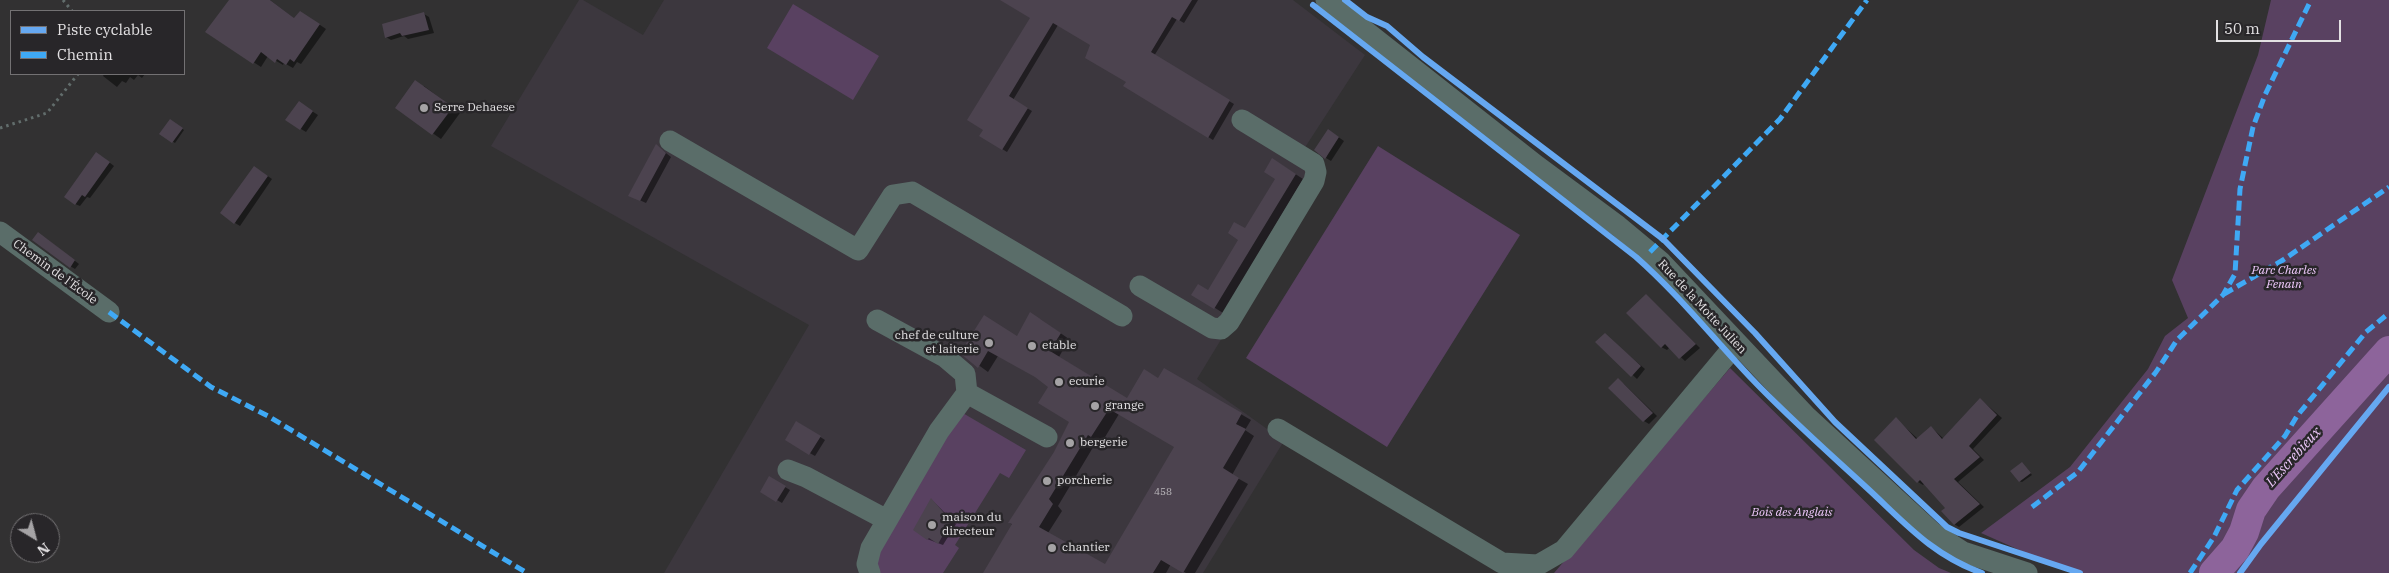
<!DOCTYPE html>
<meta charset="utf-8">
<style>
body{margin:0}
#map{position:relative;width:2389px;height:573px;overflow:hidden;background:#323132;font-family:"IBM Plex Serif",serif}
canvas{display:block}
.legend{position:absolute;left:10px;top:10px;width:175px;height:65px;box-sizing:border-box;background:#282629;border:1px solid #737173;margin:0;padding:6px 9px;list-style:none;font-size:15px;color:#e3e1e3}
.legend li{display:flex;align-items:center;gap:10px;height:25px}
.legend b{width:25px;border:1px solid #737173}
.north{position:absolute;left:10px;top:513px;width:50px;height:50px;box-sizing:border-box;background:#282629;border:1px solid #737173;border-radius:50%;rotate:143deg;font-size:14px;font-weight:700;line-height:20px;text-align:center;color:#e3e1e3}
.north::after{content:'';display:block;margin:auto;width:18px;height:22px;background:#a5a3a5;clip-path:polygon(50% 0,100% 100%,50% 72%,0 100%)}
.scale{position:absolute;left:2216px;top:20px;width:125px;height:22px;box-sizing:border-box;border:2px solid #e3e1e3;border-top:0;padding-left:6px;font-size:15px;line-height:18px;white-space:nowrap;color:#e3e1e3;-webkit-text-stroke:4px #282629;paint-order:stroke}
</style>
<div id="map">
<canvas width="2389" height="573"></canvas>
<ul class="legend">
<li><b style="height:6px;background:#66a8f1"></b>Piste cyclable</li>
<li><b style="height:6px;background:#3fa9f5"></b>Chemin</li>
</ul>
<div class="north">N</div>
<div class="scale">50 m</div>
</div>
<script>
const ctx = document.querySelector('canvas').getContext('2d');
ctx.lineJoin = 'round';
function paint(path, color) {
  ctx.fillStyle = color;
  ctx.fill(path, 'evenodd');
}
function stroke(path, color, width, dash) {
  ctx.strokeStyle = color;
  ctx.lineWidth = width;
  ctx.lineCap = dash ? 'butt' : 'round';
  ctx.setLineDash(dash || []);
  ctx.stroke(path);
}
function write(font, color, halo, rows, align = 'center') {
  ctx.font = font + ' "IBM Plex Serif",serif';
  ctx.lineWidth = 5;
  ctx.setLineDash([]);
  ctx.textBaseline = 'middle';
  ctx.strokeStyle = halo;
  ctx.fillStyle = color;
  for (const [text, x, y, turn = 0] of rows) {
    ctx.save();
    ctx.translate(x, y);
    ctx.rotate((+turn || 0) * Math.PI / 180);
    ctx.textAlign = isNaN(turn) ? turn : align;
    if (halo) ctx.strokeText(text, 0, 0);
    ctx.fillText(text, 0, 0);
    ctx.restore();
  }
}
const built = new Path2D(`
 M579 0H583L643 35 664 0H1293L1365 55 1302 152 1326 167 1197 379 1284 441 1203 573H664L809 325 491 146Z`);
const green = new Path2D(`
 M2271 0H2389V573H2071L1981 533 2070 467 2148 369 2165 336 2188 318 2172 280 2258 55Z
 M793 4 879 56 853 100 767 48Z
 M1378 146 1520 235 1387 447 1246 358Z
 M1730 368 1914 550 1939 568 1951 573H1554Z
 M961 412 1026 450 1009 478 1000 473 955 545 959 548 943 573H877L872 560Z`);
const shadow = new Path2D(`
 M230 0H270L295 19 307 16 326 29 301 64 297 62 293 68 284 63 283 65 268 56 261 67 207 32Z
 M1003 0H1198L1184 23 1177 19 1154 56 1234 104 1213 140 1125 86 1128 82 1092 45 1058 25 1013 100 1032 111 1007 152 981 136 1032 18Z
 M424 14 429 17 434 33 408 39 404 36 391 40 386 37Z
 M104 74H145L142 78 138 75 134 80 130 77 126 83 122 81 117 87 103 76Z
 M424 86 460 113 441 139 397 108Z
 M304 106 318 115 306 132 301 129Z
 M172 121 184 130 175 143 160 133Z
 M1334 134 1344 141 1331 161 1326 158Z
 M657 146 671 157 646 203 635 198Z
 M101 156 114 166 90 198 87 197 80 206 75 204Z
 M1280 164 1303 179 1223 313 1193 294 1208 291 1277 179Z
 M259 170 272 179 240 226 235 223Z
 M43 236 79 264 75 269 70 266Z
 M1646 295 1700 348 1685 361 1670 347 1667 350 1661 347Z
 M1040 319 1069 339 1059 357 1128 400 1159 379 1165 370 1251 420 1245 430 1254 436 1232 475 1248 484 1195 573H1186L1171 564 1166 573H988L1013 525 1009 523 1055 452 1071 422 1050 387 1038 377 998 356 988 372 962 353 1018 337ZM1119 414 1176 446 1106 566 1048 533 1062 511 1058 506 1098 439 1102 442Z
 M1605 335 1645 369 1637 379 1597 342Z
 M1623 383 1657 416 1649 424 1644 421Z
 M1980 399 2002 418 1973 449 1984 460 1958 482 1984 507 1959 527 1954 524 1947 508 1925 483 1923 485 1918 482 1896 419 1918 439 1931 427 1944 439Z
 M797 422 825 440 815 456 787 440Z
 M2022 463 2032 475 2022 482 2019 481Z
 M770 478 790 490 782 503 762 491Z
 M932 500 956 524 943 545 927 539Z`);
const river = new Path2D(`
 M2214 573 2235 549 2244 532 2251 510 2266 488 2389 351`);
const building = new Path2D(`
 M229 0H270L294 18 300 11 320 24 294 62 290 59 286 65 277 59 275 63 261 52 253 64 205 32Z
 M1000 0H1192L1179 21 1172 17 1151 52 1230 100 1208 138 1123 86 1126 82 1085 58 1090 45 1053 23 1009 96 1028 108 1002 150 979 136 983 130 967 120 1030 18Z
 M424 12 429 30 402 36 400 33 385 38 382 24Z
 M415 80 453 107 432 135 395 108Z
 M299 101 313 111 300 130 285 120Z
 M170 119 183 128 172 143 159 134Z
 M1328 129 1339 137 1325 159 1314 150Z
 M656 144 666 153 640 201 628 196Z
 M96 152 110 162 85 197 82 195 75 205 64 197Z
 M1272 158 1296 174 1214 309 1191 295 1198 284 1208 290 1238 240 1228 233 1234 222 1245 228 1275 179 1264 172Z
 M254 166 268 176 234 224 220 213Z
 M38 232 75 260 70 268 32 240Z
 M1646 294 1696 344 1679 359 1665 344 1661 348 1626 313Z
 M1030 312 1061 333 1050 351 1127 398 1144 369 1158 378 1164 368 1242 413 1236 424 1246 429 1223 468 1239 478 1183 573 1161 560 1153 573H983L1012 524 1008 523 1054 452 1069 422 1038 403 1048 387 1035 377 988 351 978 368 960 353 984 315 1017 336ZM1109 409 1174 447 1105 564 1039 527 1053 504 1049 499 1088 435 1091 437Z
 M1605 333 1641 366 1631 377 1595 342Z
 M1618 378 1653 413 1643 422 1608 388Z
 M1980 398 1997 415 1969 446 1980 457 1954 479 1980 504 1954 525 1941 511 1945 508 1920 480 1917 483 1874 440 1896 417 1916 439 1931 426 1942 439Z
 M796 421 821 436 809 455 785 440Z
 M2022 462 2031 473 2019 482 2010 471Z
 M769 476 786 486 776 502 760 492Z
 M931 498 951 521 938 544 929 538 927 540 913 530Z`);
const path = new Path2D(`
 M63 0 72 11
 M0 128 47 113 78 74`);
const minor = new Path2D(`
 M1326 0 1537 166 1618 226 1660 261 1806 416 1932 532 1963 552 2027 573
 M670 141 858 250 893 195 912 192 1122 316
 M0 232 109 312
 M1140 286 1212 328 1221 329 1229 322 1314 181 1316 172 1314 164 1242 120
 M877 320 945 357 965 374 967 393
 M1278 429 1502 563 1538 565 1564 550 1736 344
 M788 470 806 477 887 520
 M870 573 867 564 871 548 939 431 967 393 1047 437`);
const quiet = new Path2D(`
 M1650 252 1780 119 1867 0
 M2224 294 2283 260 2389 187
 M109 312 211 387 268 416 527 573
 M2032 507 2078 472 2156 372 2177 340 2223 295 2235 274 2240 189 2253 127 2265 95 2311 0
 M2190 573 2214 537 2237 490 2285 436 2297 416 2366 332 2389 313`);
const cycleway = new Path2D(`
 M1345 0 1367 17 1387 26 1423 57 1663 239 1755 333 1835 422 1947 527 1959 533 2080 573
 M1313 5 1636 257C1678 294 1713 338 1751 378 1788 417 1828 452 1867 488 1905 523 1932 555 1982 573
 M2240 573 2261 544 2389 387`);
const markers = [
 [424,108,5,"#a5a3a5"],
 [989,343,5,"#a5a3a5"],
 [1032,346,5,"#a5a3a5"],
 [1059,382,5,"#a5a3a5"],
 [1095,406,5,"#a5a3a5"],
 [1070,443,5,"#a5a3a5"],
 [1047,481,5,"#a5a3a5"],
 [932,525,5,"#a5a3a5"],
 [1052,548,5,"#a5a3a5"]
];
const numberNames = [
 ["458",1163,492]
];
const poiNames = [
 ["Serre Dehaese",434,108],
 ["chef de culture",979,336,"right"],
 ["et laiterie",979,350,"right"],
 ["etable",1042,346],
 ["ecurie",1069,382],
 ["grange",1105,406],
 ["bergerie",1080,443],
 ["porcherie",1057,481],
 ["maison du",942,518],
 ["directeur",942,532],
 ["chantier",1062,548]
];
const parkNames = [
 ["Parc Charles",2284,271],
 ["Fenain",2284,285],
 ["Bois des Anglais",1792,513]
];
const streetNames = [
 ["Chemin de l'École",55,272,36],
 ["Rue de la Motte Julien",1702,307,47]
];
const waterNames = [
 ["L'Escrebieux",2294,457,-48]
];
paint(built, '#3c373e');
paint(green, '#594161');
paint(shadow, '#0007');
stroke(river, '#8d649b', 30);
paint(building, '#4c434f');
stroke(path, '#626d6c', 3, [2.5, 4]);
stroke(minor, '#5a6d69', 21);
stroke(quiet, '#3fa9f5', 5, [10, 5]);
stroke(cycleway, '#66a8f1', 6);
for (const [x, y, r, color] of markers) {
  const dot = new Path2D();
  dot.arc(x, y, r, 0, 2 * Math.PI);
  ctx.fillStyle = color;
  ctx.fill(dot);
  stroke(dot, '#282629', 2);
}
write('10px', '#bdbabe', null, numberNames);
write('12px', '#e3e1e3', '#282629', poiNames, 'left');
write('italic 12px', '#efc9fc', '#282629', parkNames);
write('12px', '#e3e1e3', '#282629', streetNames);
write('italic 14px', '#ebc6f8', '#282629', waterNames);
</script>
